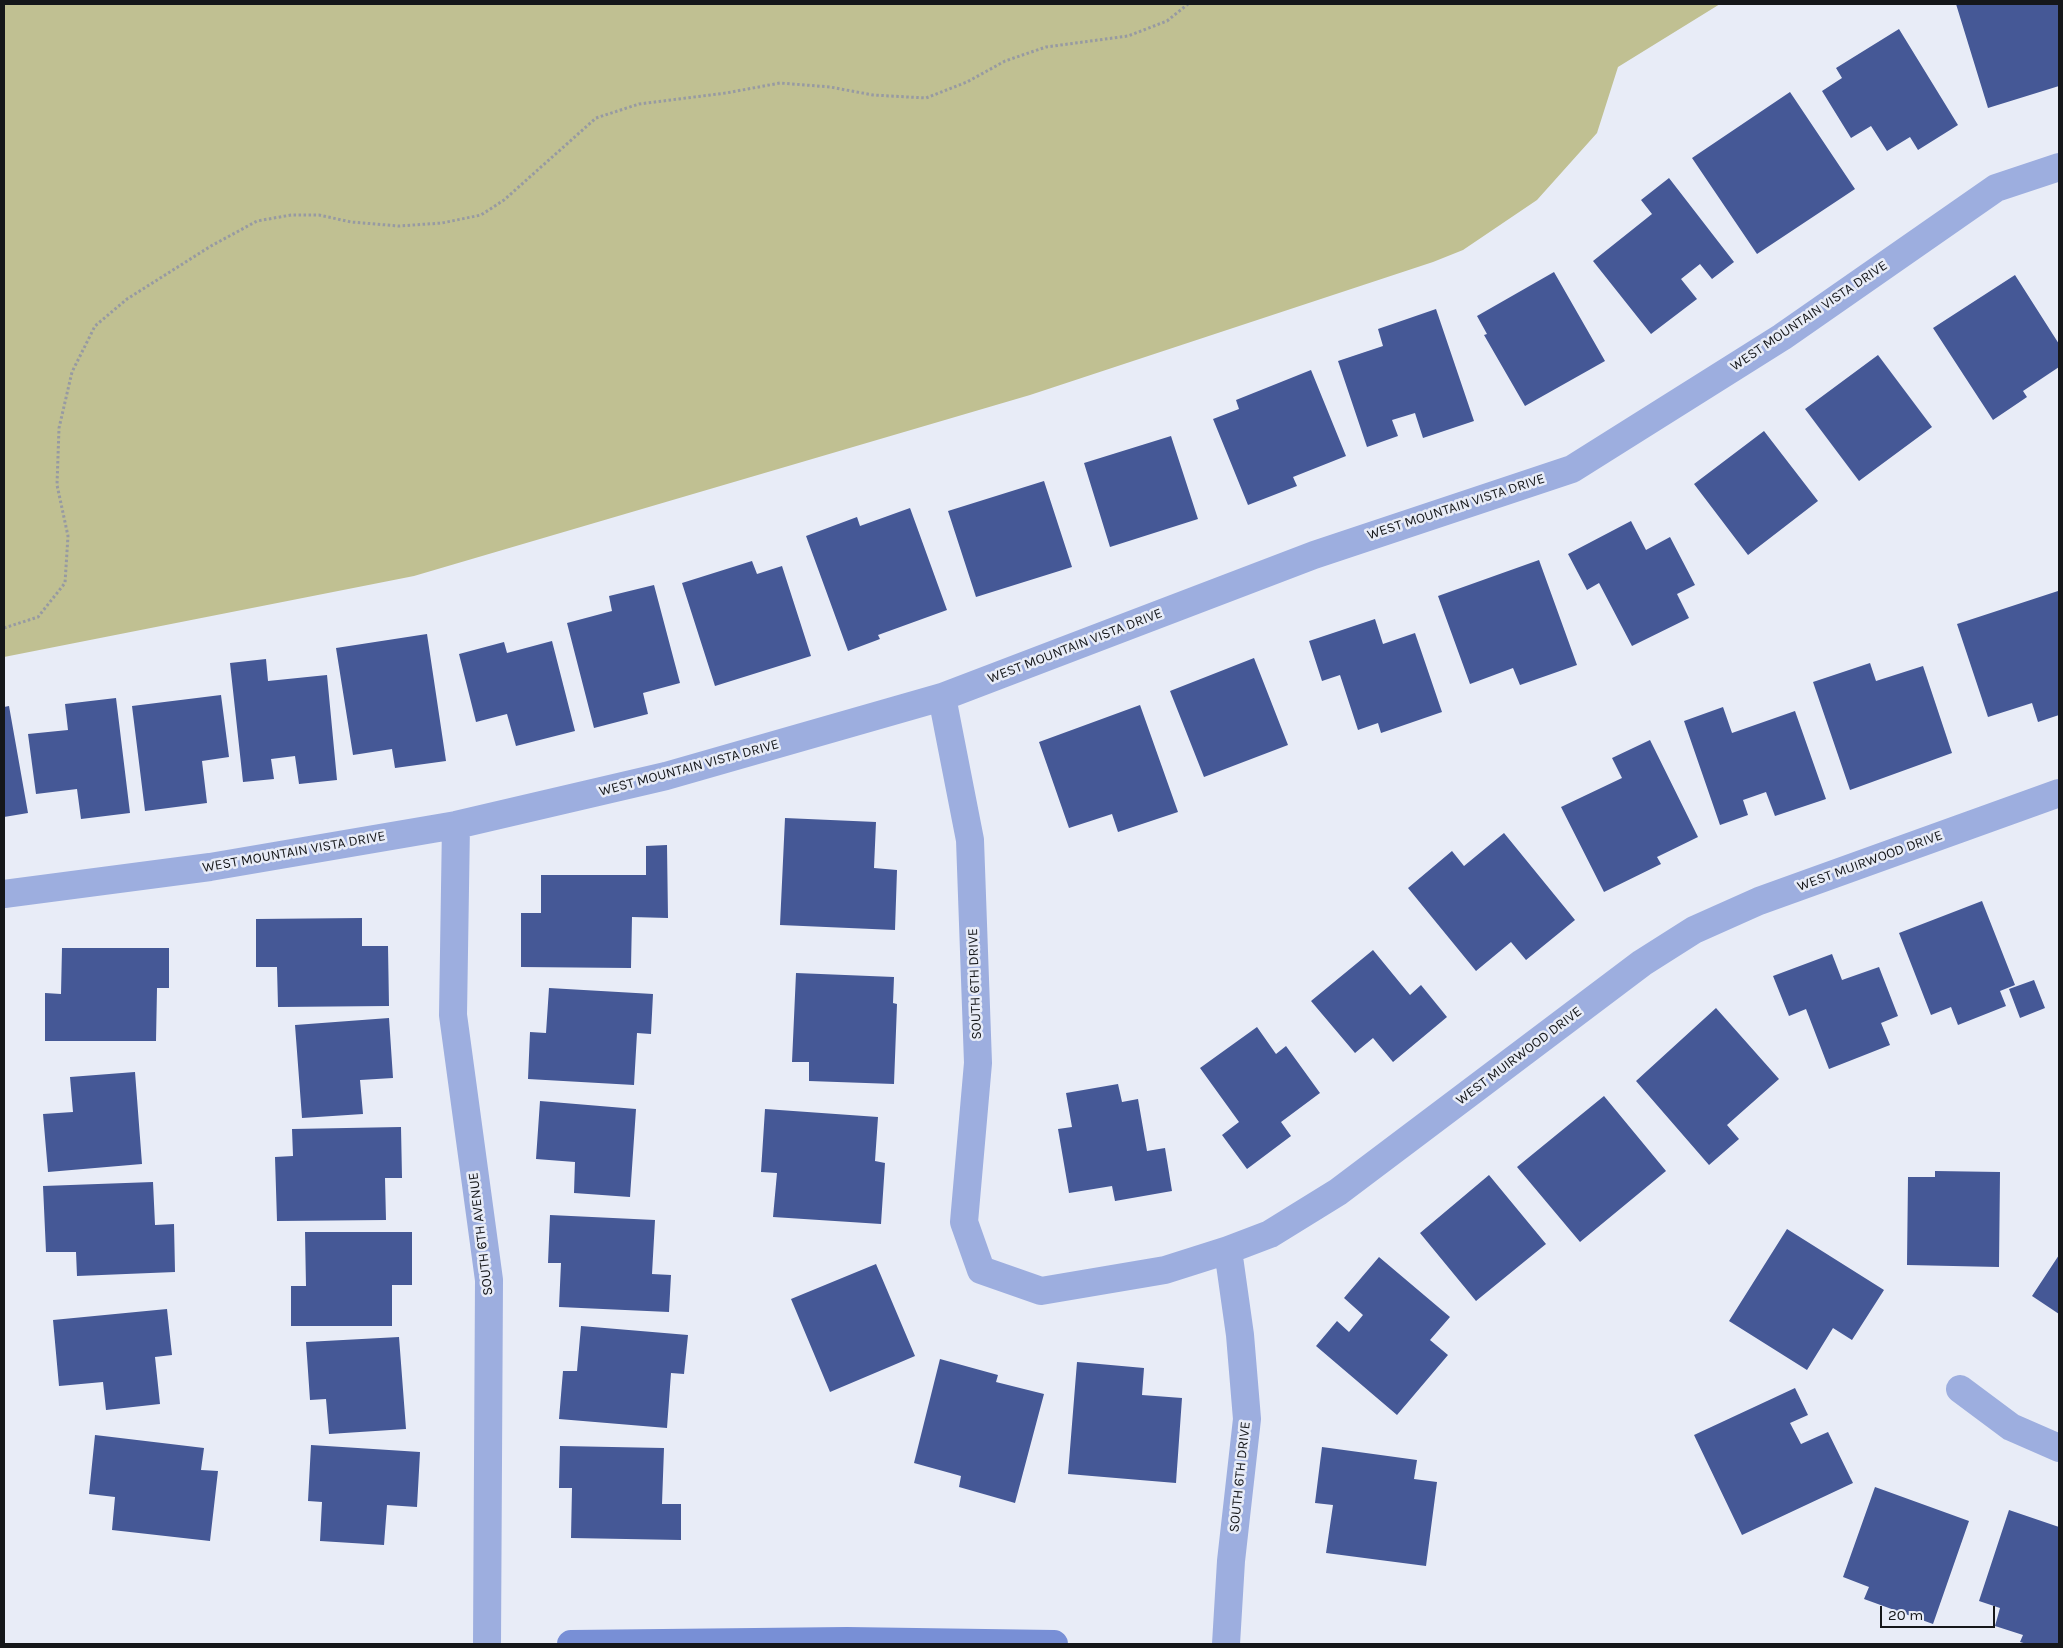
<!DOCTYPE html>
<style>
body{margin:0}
#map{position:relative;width:2063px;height:1648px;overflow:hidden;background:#e8ecf7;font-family:Karla,sans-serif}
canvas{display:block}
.frame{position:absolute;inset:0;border:5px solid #15171a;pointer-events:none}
.scale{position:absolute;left:1880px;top:1606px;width:115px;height:22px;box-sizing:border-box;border:2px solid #15171a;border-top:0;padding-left:6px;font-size:15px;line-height:18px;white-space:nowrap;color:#15171a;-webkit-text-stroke:4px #e8ecf7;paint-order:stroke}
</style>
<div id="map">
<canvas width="2063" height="1648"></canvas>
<div class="frame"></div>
<div class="scale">20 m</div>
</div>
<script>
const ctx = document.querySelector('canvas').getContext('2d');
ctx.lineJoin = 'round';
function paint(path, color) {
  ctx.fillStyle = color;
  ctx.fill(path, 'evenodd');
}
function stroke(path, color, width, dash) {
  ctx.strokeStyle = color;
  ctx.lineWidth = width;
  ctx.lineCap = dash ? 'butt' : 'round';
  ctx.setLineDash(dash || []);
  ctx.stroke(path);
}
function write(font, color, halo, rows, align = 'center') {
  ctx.font = font + ' Karla,sans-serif';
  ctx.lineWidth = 5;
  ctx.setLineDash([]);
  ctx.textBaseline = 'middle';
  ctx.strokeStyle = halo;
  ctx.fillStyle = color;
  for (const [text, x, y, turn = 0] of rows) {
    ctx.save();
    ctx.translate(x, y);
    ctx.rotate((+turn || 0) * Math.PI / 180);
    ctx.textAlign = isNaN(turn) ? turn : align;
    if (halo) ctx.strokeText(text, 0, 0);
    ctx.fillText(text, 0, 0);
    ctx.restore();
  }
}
const green = new Path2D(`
 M4 4H1720L1618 67 1597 133 1537 200 1463 250 1433 262 1030 395 414 576 4 657Z`);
const building = new Path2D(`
 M1956 4H2059V86L1988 108Z
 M1899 29 1958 125 1918 150 1910 137 1887 151 1871 126 1851 138 1822 91 1842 78 1836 68Z
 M1790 92 1855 189 1757 254 1692 158Z
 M1669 178 1734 262 1712 279 1700 264 1681 279 1697 299 1651 334 1593 261 1652 214 1641 200Z
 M1554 272 1605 361 1525 406 1484 335 1487 334 1477 316Z
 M2015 275 2059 344V367L2023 391 2027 397 1993 420 1933 328Z
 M1436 309 1474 421 1423 438 1415 413 1392 420 1398 436 1367 447 1338 361 1383 346 1378 329Z
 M1878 355 1932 427 1859 481 1805 409Z
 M1311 370 1346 456 1293 477 1297 486 1248 505 1213 419 1239 409 1236 400Z
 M1764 431 1818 501 1748 555 1694 484Z
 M1171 436 1198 519 1110 547 1084 463Z
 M1044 481 1072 567 976 597 948 511Z
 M910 508 947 610 878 635 880 639 848 651 806 536 857 517 860 526Z
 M1631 521 1646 550 1670 537 1695 585 1677 594 1689 618 1632 646 1599 583 1587 590 1568 554Z
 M1539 560 1577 665 1520 685 1513 668 1470 684 1438 596Z
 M752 561 757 574 782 566 811 656 715 686 682 583Z
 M654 585 680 683 643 693 648 714 594 728 567 623 612 611 609 596Z
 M2058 591 2059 715 2038 722 2032 703 1988 717 1957 624Z
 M1375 619 1383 644 1415 633 1442 712 1381 733 1378 723 1358 730 1340 675 1322 681 1309 641Z
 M427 634 446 761 395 768 392 749 353 755 336 648Z
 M552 641 575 731 516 746 507 714 476 722 459 654 504 642 507 653Z
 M1254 658 1288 745 1204 777 1170 691Z
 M266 659 268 681 327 675 337 780 299 784 295 756 271 759 274 779 243 782 230 663Z
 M1870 663 1876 681 1923 666 1952 753 1850 790 1813 682Z
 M221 695 229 757 202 761 207 803 145 811 132 706Z
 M116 698 130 813 81 819 77 789 36 794 28 734 68 730 65 704Z
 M1140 705 1178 812 1118 832 1112 814 1069 828 1039 742Z
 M9 706 28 813 4 817V707Z
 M1723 707 1732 733 1795 711 1826 799 1775 816 1766 792 1743 800 1748 815 1720 825 1684 721Z
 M1650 740 1698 837 1657 857 1661 864 1604 892 1561 807 1622 778 1612 758Z
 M785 818 876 822 874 868 897 870 895 930 780 925Z
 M1504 833 1575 920 1526 960 1511 942 1476 971 1408 888 1452 851 1464 866Z
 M667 845 668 918 632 917 631 968 521 967V913H541V875H646V846Z
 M1982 901 2015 985 2000 991 2006 1006 1958 1025 1951 1007 1931 1015 1899 933Z
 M362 918V946H388L389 1006 278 1007 277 967H256V919Z
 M62 948H169V988H157L156 1041H45V993L61 994Z
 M1373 950 1410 995 1421 985 1447 1017 1393 1062 1373 1038 1355 1053 1311 1001Z
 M1832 954 1842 980 1879 967 1898 1016 1881 1023 1890 1045 1829 1069 1806 1009 1789 1016 1773 976Z
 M796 973 894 977 893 1003 897 1004 894 1084 809 1081V1062H792Z
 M2034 980 2045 1008 2020 1018 2009 989Z
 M549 988 653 994 651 1034 637 1033 634 1085 528 1079 530 1032 546 1033Z
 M1716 1008 1779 1079 1727 1125 1739 1139 1709 1165 1636 1081Z
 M389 1018 393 1078 360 1080 363 1114 302 1118 295 1025Z
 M1257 1027 1276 1054 1286 1046 1320 1093 1281 1122 1291 1136 1247 1169 1222 1135 1239 1122 1200 1068Z
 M135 1072 142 1164 48 1172 43 1114 73 1112 70 1077Z
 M1118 1084 1122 1102 1138 1099 1147 1151 1165 1148 1172 1191 1115 1201 1112 1186 1069 1193 1058 1129 1072 1127 1066 1093Z
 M1604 1096 1666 1171 1580 1242 1517 1167Z
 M540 1101 636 1109 630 1197 574 1193 575 1162 536 1159Z
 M765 1109 878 1117 875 1161 885 1163 881 1224 773 1217 777 1173 761 1172Z
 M401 1127 402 1178H385L386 1220 277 1221 275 1157 293 1156 292 1129Z
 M1935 1171 2000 1172 1999 1267 1907 1265 1908 1177H1935Z
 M1489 1175 1546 1244 1476 1301 1420 1233Z
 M153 1182 155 1225 174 1224 175 1272 77 1276 76 1252H46L43 1186Z
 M550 1215 655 1220 652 1274 671 1275 669 1312 559 1307 561 1263H548Z
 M1787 1229 1884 1290 1852 1340 1833 1328 1807 1370 1729 1321Z
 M305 1232H412V1285H392V1326H291V1286H306Z
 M2059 1255V1314L2032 1296Z
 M1379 1257 1450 1317 1430 1340 1448 1355 1397 1415 1316 1346 1337 1321 1349 1332 1363 1315 1344 1298Z
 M876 1264 915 1356 830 1392 791 1299Z
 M167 1309 172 1355 155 1357 160 1404 106 1410 103 1382 59 1386 53 1320Z
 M581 1326 688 1335 684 1374 671 1373 667 1428 559 1419 563 1371H577Z
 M399 1337 406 1429 329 1434 326 1399 310 1400 306 1342Z
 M940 1359 998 1375 996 1382 1044 1394 1015 1503 959 1487 961 1476 914 1463Z
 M1077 1362 1144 1368 1142 1395 1182 1398 1176 1483 1068 1474Z
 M1795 1388 1808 1415 1790 1423 1801 1444 1828 1432 1853 1483 1742 1535 1694 1435Z
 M95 1435 204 1448 201 1470 218 1471 210 1541 112 1530 115 1497 89 1494Z
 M311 1445 420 1452 417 1507 387 1505 384 1545 320 1541 322 1502 308 1501Z
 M560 1446 664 1448 662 1504H681V1540L571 1538 572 1488H559Z
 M1322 1447 1417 1460 1414 1479 1437 1482 1426 1566 1326 1553 1333 1505 1315 1503Z
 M1875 1487 1969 1521 1933 1624 1864 1599 1869 1587 1843 1577Z
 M2009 1510 2059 1527V1644H2027L2020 1642 2023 1635 1995 1626 2000 1608 1979 1601Z`);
const path = new Path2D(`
 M4 628 38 617 65 583 68 536 57 485 59 428 72 372 95 326 127 299 211 246 257 221 291 215H319L351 222 399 226 442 223 481 215 504 200 596 118 639 104 726 93 780 83 830 87 873 95 926 98 967 82 1005 61 1046 47 1128 36 1167 21 1188 4`);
const street = new Path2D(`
 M942 697 970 840 978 1063 964 1222 981 1270 1041 1291 1165 1270 1228 1250 1270 1234 1338 1192 1642 963 1694 930 1759 901 2059 793
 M456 825 453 1015 489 1280 487 1644
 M4 894 210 867 456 825 666 776 942 697 1314 555 1572 469 1782 337 1996 188 2059 167
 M1960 1389 2011 1427 2059 1448
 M1226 1644 1231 1561 1247 1419 1240 1335 1228 1250`);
const secondary = new Path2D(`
 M571 1644 847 1641 1054 1644`);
const streetNames = [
 ["WEST MOUNTAIN VISTA DRIVE",1809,316,-34],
 ["WEST MOUNTAIN VISTA DRIVE",1456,507,-18],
 ["WEST MOUNTAIN VISTA DRIVE",1075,646,-21],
 ["WEST MOUNTAIN VISTA DRIVE",689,768,-15],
 ["WEST MOUNTAIN VISTA DRIVE",294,852,-10],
 ["WEST MUIRWOOD DRIVE",1870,861,-20],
 ["SOUTH 6TH DRIVE",975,984,-92],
 ["WEST MUIRWOOD DRIVE",1519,1056,-37],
 ["SOUTH 6TH AVENUE",481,1234,-97],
 ["SOUTH 6TH DRIVE",1240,1477,-84]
];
paint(green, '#c0c092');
paint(building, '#455896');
stroke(path, '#979aa2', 3, [2.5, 2.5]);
stroke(street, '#9daedf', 28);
stroke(secondary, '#788fd6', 28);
write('14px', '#15171a', '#e8ecf7', streetNames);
</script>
